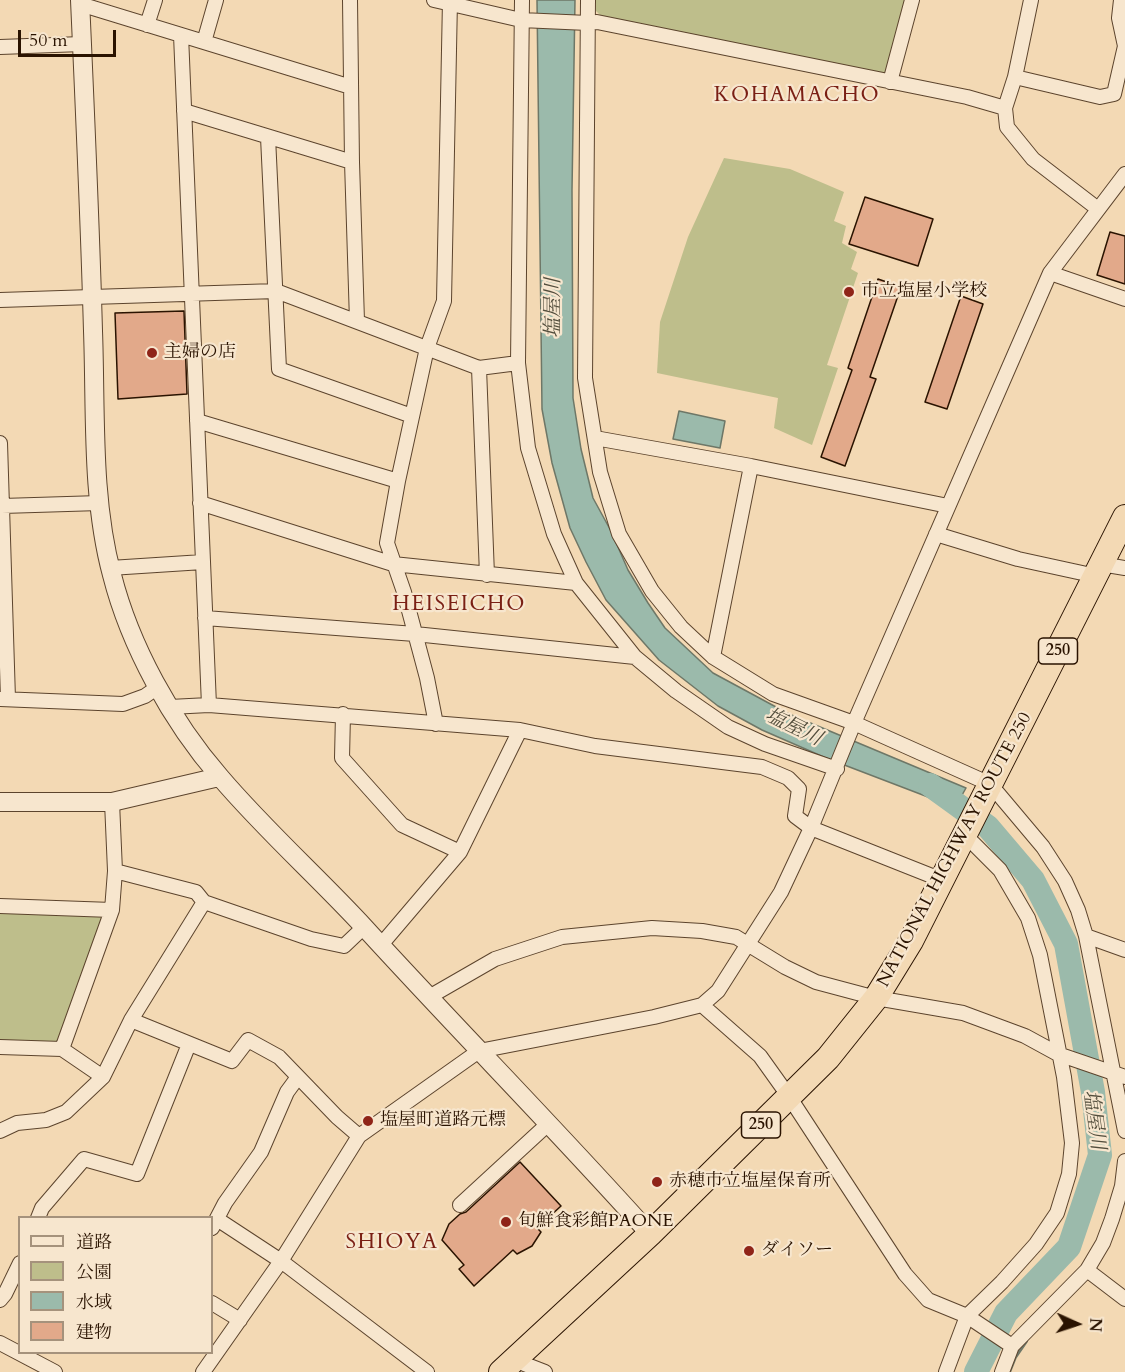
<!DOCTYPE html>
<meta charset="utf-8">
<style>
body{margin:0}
#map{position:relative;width:1125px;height:1372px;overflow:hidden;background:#f3d9b4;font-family:Cardo,"Noto Serif JP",serif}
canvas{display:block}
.legend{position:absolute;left:18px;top:1216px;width:195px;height:138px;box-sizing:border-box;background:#f7e6ce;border:2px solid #a5927c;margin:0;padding:8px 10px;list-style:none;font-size:18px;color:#2a1300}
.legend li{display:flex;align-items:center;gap:12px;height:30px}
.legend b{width:30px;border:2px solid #a5927c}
.north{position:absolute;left:1047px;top:1294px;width:60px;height:60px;-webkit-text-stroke:4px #f7e6ce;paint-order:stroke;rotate:93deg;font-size:16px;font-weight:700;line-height:24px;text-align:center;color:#2a1300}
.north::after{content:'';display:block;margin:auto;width:21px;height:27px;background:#2a1300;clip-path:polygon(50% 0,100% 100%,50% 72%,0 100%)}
.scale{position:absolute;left:18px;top:30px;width:98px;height:27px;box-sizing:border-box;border:3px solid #2a1300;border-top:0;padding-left:8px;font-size:18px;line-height:21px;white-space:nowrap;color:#2a1300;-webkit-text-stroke:4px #f7e6ce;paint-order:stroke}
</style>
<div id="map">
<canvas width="1125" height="1372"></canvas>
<ul class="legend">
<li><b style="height:8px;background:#f7e6ce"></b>道路</li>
<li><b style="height:16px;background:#bebe8b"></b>公園</li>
<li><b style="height:16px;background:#9bbaab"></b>水域</li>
<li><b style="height:16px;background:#e2a98a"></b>建物</li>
</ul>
<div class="north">N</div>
<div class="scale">50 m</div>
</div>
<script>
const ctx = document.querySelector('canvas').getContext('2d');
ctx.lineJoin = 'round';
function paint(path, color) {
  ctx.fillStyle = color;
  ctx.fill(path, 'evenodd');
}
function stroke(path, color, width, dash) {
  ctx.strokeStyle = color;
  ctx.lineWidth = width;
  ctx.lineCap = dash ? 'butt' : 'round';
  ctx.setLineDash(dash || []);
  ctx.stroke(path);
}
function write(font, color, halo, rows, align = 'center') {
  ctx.font = font + ' Cardo,"Noto Serif JP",serif';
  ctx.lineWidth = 4.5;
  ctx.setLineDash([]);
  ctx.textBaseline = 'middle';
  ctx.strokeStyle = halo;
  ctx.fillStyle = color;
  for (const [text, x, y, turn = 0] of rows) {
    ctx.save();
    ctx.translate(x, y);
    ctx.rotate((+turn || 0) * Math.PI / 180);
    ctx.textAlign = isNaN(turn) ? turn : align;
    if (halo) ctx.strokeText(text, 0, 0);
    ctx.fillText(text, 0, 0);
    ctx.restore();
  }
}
const green = new Path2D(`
 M596 0H907L886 74 878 77 604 19 596 11Z
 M724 158 790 169 844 192 834 221 846 226 842 243 857 252 851 269 858 273 827 365 838 368 812 445 774 428 778 398 657 373 660 322 688 237Z
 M0 912 100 915 104 922 61 1040 54 1044 0 1043Z`);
const water = new Path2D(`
 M537 0H575L572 190 573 398 581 449 593 498 611 531 628 570 648 603 665 628 713 673 789 714 966 788 952 813 928 797 826 758 762 730 718 706 659 660 606 600 586 562 570 528 552 463 542 409Z
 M679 411 725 421 720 448 673 439Z`);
const stream = new Path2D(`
 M1009 1372 1015 1357 1026 1341`);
const river = new Path2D(`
 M930 785 988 827 1033 880 1066 944 1093 1092 1100 1155 1069 1247 1006 1313 976 1372`);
const building = new Path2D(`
 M865 197 933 219 918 266 849 244Z
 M1110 232 1125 236V284L1097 275Z
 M878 279 901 287 870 377 876 379 845 466 821 457 852 370 848 368Z
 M961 296 983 304 947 409 925 402Z
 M184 311 187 394 118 399 115 313Z
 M520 1162 561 1206 537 1228 541 1232 532 1246 517 1254 513 1250 474 1286 459 1269 464 1265 442 1240 449 1224 460 1214 466 1212Z`);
const minor = new Path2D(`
 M350 0 352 162 357 321
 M434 0 521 20 588 23 597 22 967 97 1005 108
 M522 0 518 363 528 448 554 534 576 583 635 657 676 691 728 727 765 744 837 769
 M588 0 585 378 600 472 619 534 652 591 681 627 713 657 773 694 854 723 990 784 1043 847 1065 881 1078 910 1086 936 1125 1131
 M1031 0 1015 77 1005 108 1007 127 1033 159 1098 209
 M80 4 351 87
 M147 25 155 0
 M181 35 209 705
 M204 42 216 0
 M0 47 82 44
 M1015 77 1100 97 1114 94 1125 46 1119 18 1121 0
 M890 82 912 0
 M184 111 352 162
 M268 137 279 369 412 416
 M1050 273 1125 299
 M0 300 276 291 479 368 518 363
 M479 368 487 575
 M197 421 398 481
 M595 438 751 466 948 506
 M0 443 8 699
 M200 503 393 564 576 583
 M2 506 100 503
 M936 534 1018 559 1096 576
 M1101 564 1125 568
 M110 568 203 562
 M205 618 415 634 635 657
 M713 657 751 466
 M0 699 123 704 145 696 158 687
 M170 707 209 705 520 730 595 746 762 767 788 778 799 789 795 816 811 828 942 880
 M343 714 342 758 402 825 460 852
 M436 724 427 678 404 592 387 543 398 481 427 348 444 301 450 0
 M115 871 196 892 204 902 311 939 344 946 364 927
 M0 906 112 910
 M1086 936 1125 950
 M380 946 460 852 520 730
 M429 997 495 959 562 937 652 928 702 931 736 937 785 967 816 982 876 998 963 1013 1025 1036 1058 1054 1125 1077
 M702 1005 760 1056 790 1098 905 1274 928 1300 967 1316 1012 1346
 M131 1020 232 1061 248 1040 279 1057 337 1117 359 1136
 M0 1047 62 1049 103 1077
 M62 1049 112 910 115 871 112 802
 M0 1131 17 1123 46 1120 66 1112 103 1077 131 1020 204 902
 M460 1205 548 1124
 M38 1218 42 1208 84 1159 137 1174 189 1044
 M217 1219 281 1261 427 1372
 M212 1228 225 1203 261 1152 287 1092 298 1077
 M1087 1270 1125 1299
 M0 1300 5 1294 20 1263
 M212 1303 240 1320
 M0 1343 55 1372
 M514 1360 545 1372
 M203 1372 281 1261 359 1136 479 1051 654 1017 702 1005 718 991 781 892 811 828 854 723 1050 273 1125 174
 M946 1372 967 1316 1002 1282 1036 1244 1057 1213 1069 1174 1072 1143 1064 1077 1040 955 1028 918 1000 870 965 835
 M1002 1372 1012 1346 1087 1270 1103 1243 1112 1219 1122 1186 1125 1161`);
const tertiary = new Path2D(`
 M80 0C85 110 90 221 93 331 96 412 91 497 112 575 130 646 172 722 220 777 265 830 318 877 365 928 459 1031 557 1130 650 1234
 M0 802H112L219 777`);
const trunk = new Path2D(`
 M501 1372 650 1234 828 1058 876 998 911 941 1125 517`);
const markers = [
 [849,292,6,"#8f2418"],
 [152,353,6,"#8f2418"],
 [368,1121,6,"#8f2418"],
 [657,1182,6,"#8f2418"],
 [506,1222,6,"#8f2418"],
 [749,1251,6,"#8f2418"]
];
const shields = [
 [1058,651,39],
 [761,1125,39]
];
const shieldNames = [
 ["250",1058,651],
 ["250",761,1125]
];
const poiNames = [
 ["市立塩屋小学校",861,292],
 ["主婦の店",164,353],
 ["塩屋町道路元標",380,1121],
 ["赤穂市立塩屋保育所",669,1182],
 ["旬鮮食彩館PAONE",518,1222],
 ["ダイソー",761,1251]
];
const streetNames = [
 ["NATIONAL HIGHWAY ROUTE 250",955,850,-62]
];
const waterNames = [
 ["塩屋川",554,308,-90],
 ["塩屋川",793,728,26],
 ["塩屋川",1093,1120,82]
];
const quarterNames = [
 ["KOHAMACHO",797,96],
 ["HEISEICHO",459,605],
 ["SHIOYA",392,1243]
];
paint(green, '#bebe8b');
paint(water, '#9bbaab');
stroke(water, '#6e7767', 1.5);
stroke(stream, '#6e7767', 4);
stroke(river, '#9bbaab', 24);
paint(building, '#e2a98a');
stroke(building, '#2a1300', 1.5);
stroke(minor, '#5c442d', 16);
stroke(tertiary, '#5c442d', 20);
stroke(trunk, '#2a1300', 26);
stroke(minor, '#f7e6ce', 14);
stroke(tertiary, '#f7e6ce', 18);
stroke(trunk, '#f3d9b4', 24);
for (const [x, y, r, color] of markers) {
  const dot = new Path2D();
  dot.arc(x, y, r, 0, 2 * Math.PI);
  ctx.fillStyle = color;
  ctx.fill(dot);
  stroke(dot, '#f7e6ce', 2);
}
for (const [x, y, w] of shields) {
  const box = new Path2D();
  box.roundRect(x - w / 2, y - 13, w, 26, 4.5);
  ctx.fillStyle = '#f7e6ce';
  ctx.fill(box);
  stroke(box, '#2a1300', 1.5);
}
write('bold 16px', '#2a1300', null, shieldNames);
write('18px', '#2a1300', '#f7e6ce', poiNames, 'left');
write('18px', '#2a1300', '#f7e6ce', streetNames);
write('italic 20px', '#524d3c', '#f7e6ce', waterNames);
ctx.letterSpacing = '1.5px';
write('21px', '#7a1f14', '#f7e6ce', quarterNames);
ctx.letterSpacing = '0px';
</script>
